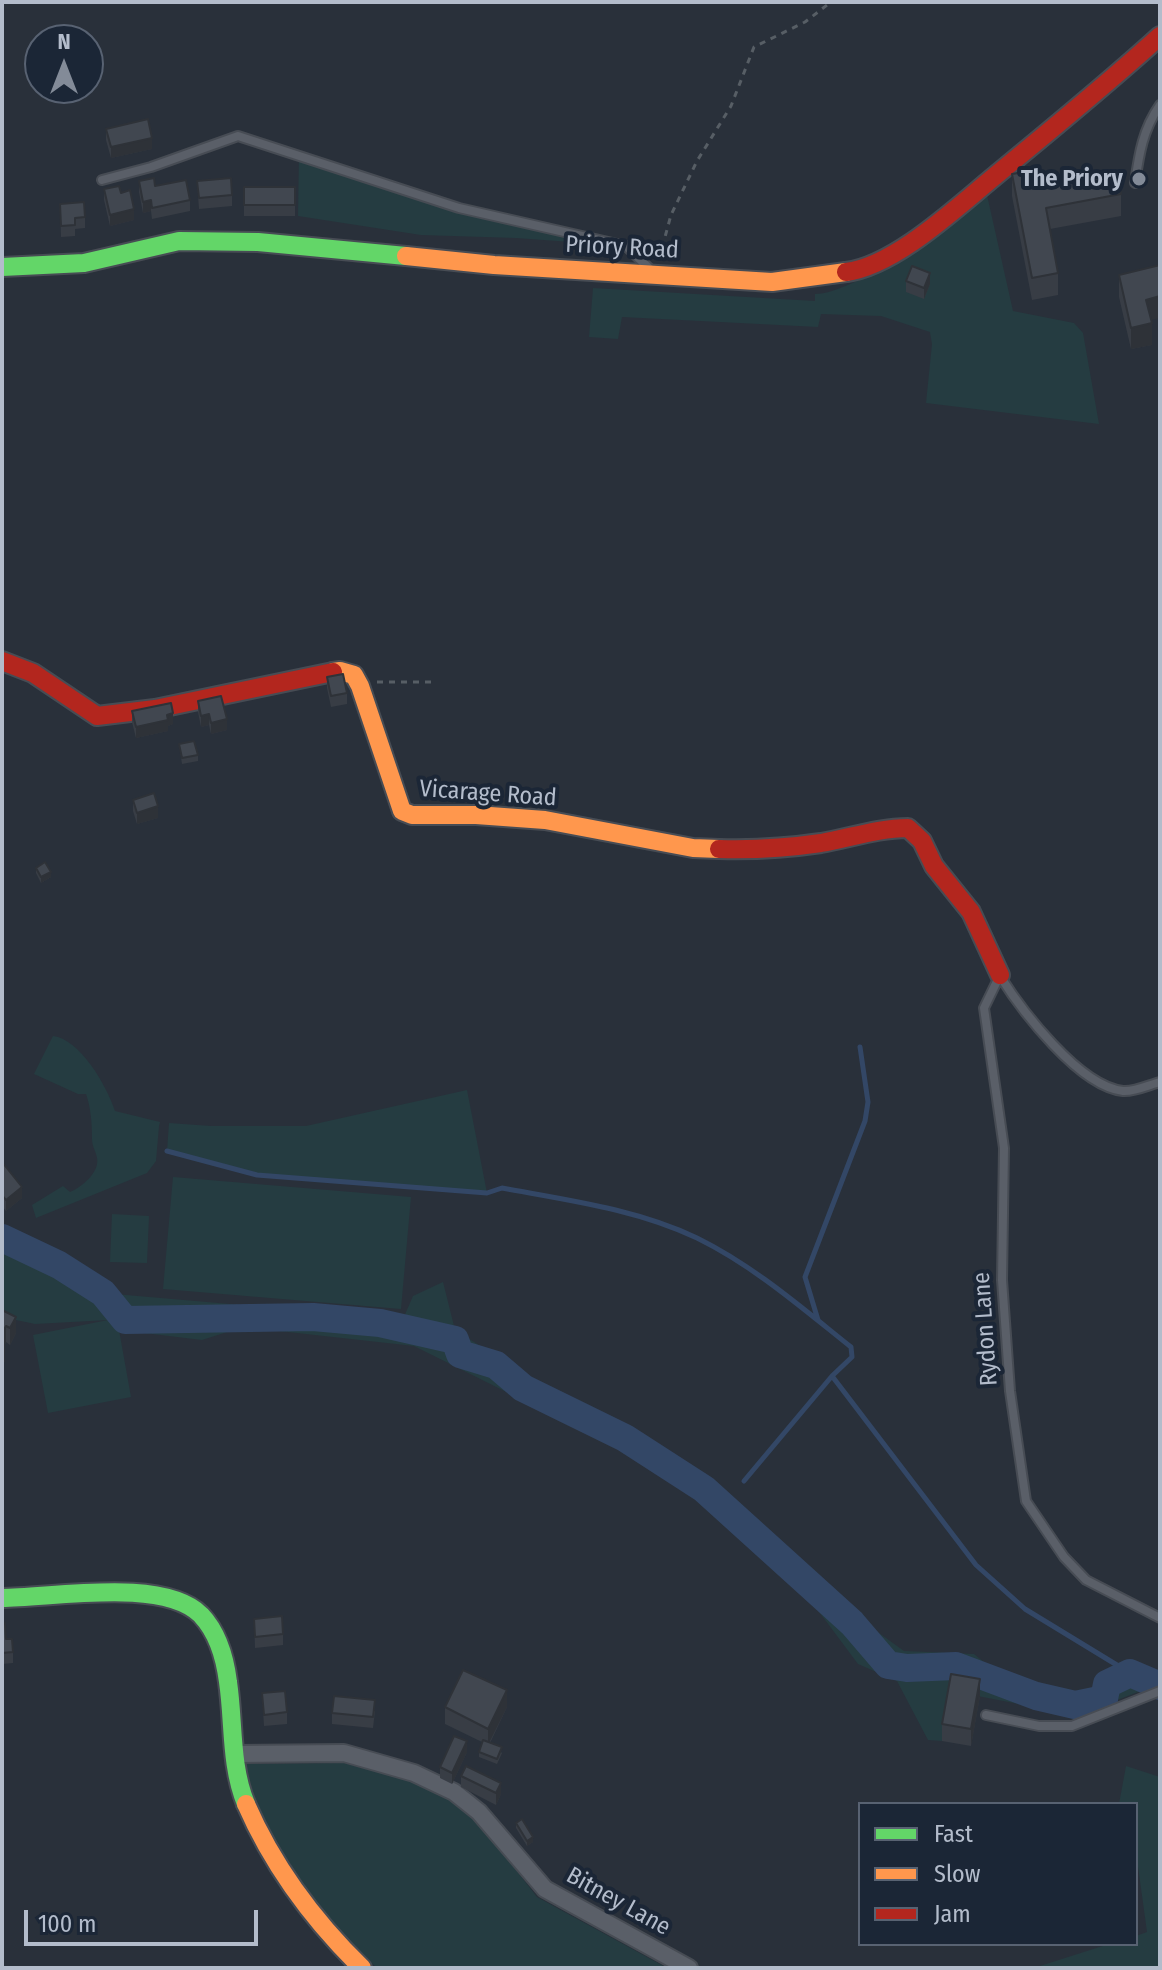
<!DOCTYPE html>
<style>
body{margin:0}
#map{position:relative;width:1162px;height:1970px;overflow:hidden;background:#29303a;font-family:"Fira Sans Condensed",sans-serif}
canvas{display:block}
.frame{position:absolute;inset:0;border:4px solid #b3bccb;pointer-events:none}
.legend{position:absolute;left:858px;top:1802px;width:280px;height:144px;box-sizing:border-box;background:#1b2636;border:2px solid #586272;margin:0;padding:10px 14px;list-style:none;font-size:24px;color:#b3bccb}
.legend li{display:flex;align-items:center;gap:16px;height:40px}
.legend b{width:40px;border:2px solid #586272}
.north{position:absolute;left:24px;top:24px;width:80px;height:80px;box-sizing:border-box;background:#1b2636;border:2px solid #586272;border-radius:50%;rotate:0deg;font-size:22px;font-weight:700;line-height:32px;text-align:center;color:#b3bccb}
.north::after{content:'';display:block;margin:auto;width:28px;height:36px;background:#838b98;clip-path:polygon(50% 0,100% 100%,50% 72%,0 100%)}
.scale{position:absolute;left:24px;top:1910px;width:234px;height:36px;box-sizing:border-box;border:4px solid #b3bccb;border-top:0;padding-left:10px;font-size:24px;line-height:28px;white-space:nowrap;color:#b3bccb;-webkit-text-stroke:6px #1b2636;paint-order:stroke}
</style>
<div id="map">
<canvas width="1162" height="1970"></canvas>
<div class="frame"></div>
<ul class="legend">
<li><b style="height:10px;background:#63d668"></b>Fast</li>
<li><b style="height:10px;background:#ff974d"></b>Slow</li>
<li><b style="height:10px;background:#b3261e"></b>Jam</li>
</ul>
<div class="north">N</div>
<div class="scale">100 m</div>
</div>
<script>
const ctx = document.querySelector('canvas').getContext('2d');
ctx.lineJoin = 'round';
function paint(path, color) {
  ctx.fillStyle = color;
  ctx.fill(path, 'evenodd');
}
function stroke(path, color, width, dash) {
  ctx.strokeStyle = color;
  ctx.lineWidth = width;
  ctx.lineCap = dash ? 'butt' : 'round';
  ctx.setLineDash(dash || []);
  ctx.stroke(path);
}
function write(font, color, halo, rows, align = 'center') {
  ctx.font = font + ' "Fira Sans Condensed",sans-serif';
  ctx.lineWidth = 8;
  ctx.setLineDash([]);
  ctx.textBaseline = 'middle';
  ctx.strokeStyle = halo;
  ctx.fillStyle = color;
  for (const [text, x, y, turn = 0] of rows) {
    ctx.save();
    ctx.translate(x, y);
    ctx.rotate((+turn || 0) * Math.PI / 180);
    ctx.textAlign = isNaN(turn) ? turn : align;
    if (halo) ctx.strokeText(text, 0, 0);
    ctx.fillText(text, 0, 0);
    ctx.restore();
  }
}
const green = new Path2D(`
 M299 155 413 194 626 246 516 238 421 235 298 216Z
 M987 195 1013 311 1074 323 1083 333 1099 424 926 403 932 344 930 332 881 316 821 314 818 327 622 317 618 339 589 337 593 288 815 301V294C857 294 949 221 987 195Z
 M53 1036C80 1039 107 1086 115 1111L160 1122 159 1126 156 1161 147 1173 36 1218 32 1205 63 1186 70 1192C82 1187 100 1172 97 1158 96 1151 92 1147 92 1139 92 1124 91 1108 86 1094H78L34 1074Z
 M467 1090 487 1193 257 1175 167 1151 169 1123 211 1126H306Z
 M173 1177 411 1197 401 1309 163 1289Z
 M112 1214 149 1216 147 1263 110 1262Z
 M15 1245 59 1265 103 1293 403 1319 413 1296 443 1282 455 1330 580 1409 674 1456 731 1497 777 1544 854 1615 904 1651 974 1654 1002 1677 1103 1699 1107 1684 1130 1673 1156 1685 1107 1704 1070 1714 952 1691 942 1741 928 1740 897 1681 858 1664 802 1589 683 1480 414 1346 243 1327 202 1340 119 1330 131 1397 48 1413 33 1335 108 1320 35 1324 2 1317V1251Z
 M344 1763 425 1784 452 1797 474 1816 537 1897 667 1968H377L340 1932 305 1890 246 1788V1764Z
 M1126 1766 1160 1777V1968L1040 1966 1109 1944H1136V1936L1147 1932 1136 1852V1804H1119Z`);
const stream = new Path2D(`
 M167 1151 257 1175 487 1193 502 1188C567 1200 636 1209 697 1238 754 1266 802 1308 851 1347L852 1357 832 1376 976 1565 1025 1609 1130 1673
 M818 1320 805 1277 865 1121 868 1102 860 1047
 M744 1481 832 1376`);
const river = new Path2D(`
 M2 1238 59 1265 103 1293 125 1320 313 1317 380 1323 455 1340 460 1354 496 1365 523 1388 625 1438 704 1489 852 1623 888 1665 907 1668 956 1666 1036 1696 1075 1705 1104 1699 1107 1684 1130 1673 1160 1686`);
const path = new Path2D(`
 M659 259 671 215 697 161 731 106 754 47 805 22 831 2
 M377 682H431`);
const lane = new Path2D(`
 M102 180 151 167 238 136 459 208 626 246 652 271
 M1135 183C1139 154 1143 129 1160 105
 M1000 975 984 1008 1004 1148 1002 1280 1010 1391 1026 1501 1064 1557 1086 1580 1160 1618
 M1000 976C1022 1011 1079 1086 1123 1091 1134 1092 1149 1085 1160 1082
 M986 1715 1039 1726H1072L1160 1691`);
const street = new Path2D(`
 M236 1754 344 1753 414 1773 454 1792 479 1812 545 1889 689 1968`);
const fast = new Path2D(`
 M2 267 84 263 179 241 258 242 406 256
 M2 1598C52 1598 163 1577 201 1615 218 1633 225 1658 228 1682 234 1722 230 1765 246 1804`);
const slow = new Path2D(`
 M406 256 494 265 772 282 846 272
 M333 672 340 671 354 675 360 686 402 811 412 815H476L545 820 693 848 719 849
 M246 1804C273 1866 314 1921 362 1968`);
const jam = new Path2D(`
 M846 272C895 266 957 207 995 176 1051 130 1106 85 1160 36
 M2 661 33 673 97 716 155 709 333 672
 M719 849C753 850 787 848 821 843 850 838 878 828 908 828L922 841 934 866 971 912 1000 975`);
const wall = new Path2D(`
 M106 129 152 149 111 158 106 140Z
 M1012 174 1034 186 1121 194V216L1050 229 1058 273V295L1032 300 1012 196Z
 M139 181 190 200V211L152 219 151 211 143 213 139 192Z
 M197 181 232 195V206L199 209Z
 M244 187H295V216H244Z
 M104 189 121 193 134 220 110 226 104 200Z
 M60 204 85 217V228L75 229V236L61 237Z
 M1119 275 1151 320 1152 345 1131 349 1119 297Z
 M906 281 930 284 924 299 906 292Z
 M327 677 347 693V704L331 707 327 688Z
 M198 701 227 730 211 734 209 725 201 727 198 712Z
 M132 711 173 724 168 726V731L136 738 132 722Z
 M179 744 198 755V761L182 764Z
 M133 800 158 818 137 824 133 811Z
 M36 868 51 877 41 883 36 873Z
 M2 1162 22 1198 6 1211 2 1206Z
 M2 1310 16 1333 10 1345 6 1342 5 1344V1361L2 1366Z
 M254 1619 283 1634V1645L255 1648Z
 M2 1624 6 1639 13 1652V1663L2 1664Z
 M262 1693 287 1712V1724L264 1726Z
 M980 1696 971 1746 942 1741V1724Z
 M445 1707H507L490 1743 502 1753 497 1764 479 1757V1752L482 1742 445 1724Z
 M375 1711 373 1728 332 1724V1713Z
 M467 1752 452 1784 440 1778V1767Z
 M461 1776 501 1794 496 1805 461 1787Z
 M516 1823 533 1842 527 1846 516 1828Z`);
const shadedWall = new Path2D(`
 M152 138V149L111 158V147Z
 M151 200V211L143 213V202Z
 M134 209V220L110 226V215Z
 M930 273V284L924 299V288Z
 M1160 296V318L1146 321V300Z
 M1152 323V345L1131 349V328Z
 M173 713V724L168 726V731L136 738V727Z
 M209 714V725L201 727V716Z
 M227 719V730L211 734V723Z
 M158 806V818L137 824V813Z
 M51 872V877L41 883V877Z
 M22 1187V1198L6 1211V1200Z
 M16 1317V1333L10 1345V1328Z
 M6 1326V1342L2 1350V1333Z
 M5 1344V1361L2 1366V1350Z
 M980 1679V1696L971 1746V1729Z
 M507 1690V1707L488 1745V1729Z
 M467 1741V1752L452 1784V1773Z
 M501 1783V1794L496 1805V1793Z
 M533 1837V1842L527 1846V1841Z`);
const building = new Path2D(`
 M148 119 152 138 111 147 106 129Z
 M1117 170 1121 194 1046 208 1058 273 1032 278 1012 174 1032 171 1034 186Z
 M154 178 155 186 186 180 190 200 152 208 151 200 143 202 139 181Z
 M231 178 232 195 199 198 197 181Z
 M119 186 121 193 130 190 134 209 110 215 104 189Z
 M244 187H295V205H244Z
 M84 202 85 217 75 218V225L61 226 60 204Z
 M1160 265V296L1146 300 1152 323 1131 328 1119 275Z
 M912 266 930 273 924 288 906 281Z
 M343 674 347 693 331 696 327 677Z
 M221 696 227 719 211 723 209 714 201 716 198 701Z
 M171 703 173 713 167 715 168 720 136 727 132 711Z
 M194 741 198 755 182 758 179 744Z
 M154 793 158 806 137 813 133 800Z
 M45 862 51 872 41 877 36 868Z
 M2 1162 22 1187 6 1200 2 1195Z
 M2 1310 16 1317 10 1328 6 1326 2 1333Z
 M282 1616 283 1634 255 1637 254 1619Z
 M5 1623 6 1639H12L13 1652 2 1653V1624Z
 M463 1670 507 1690 488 1729 445 1707Z
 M951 1674 980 1679 971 1729 942 1724Z
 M285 1691 287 1712 264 1715 262 1693Z
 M334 1696 375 1700 373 1717 332 1713Z
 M454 1736 467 1741 452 1773 440 1767Z
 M483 1740 502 1747 497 1759 479 1752Z
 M466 1766 501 1783 496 1793 461 1776Z
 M522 1819 533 1837 527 1841 516 1823Z`);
const markers = [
 [1139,179,8,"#838b98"]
];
const poiNames = [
 ["The Priory",1123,179]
];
const streetNames = [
 ["Priory Road",622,248,3],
 ["Vicarage Road",488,794,4],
 ["Rydon Lane",986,1329,-94],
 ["Bitney Lane",618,1902,29]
];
paint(green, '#253c41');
stroke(stream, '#334766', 5);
stroke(river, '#334766', 28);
stroke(lane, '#474c54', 12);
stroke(street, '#474c54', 20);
stroke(fast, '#474c54', 22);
stroke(slow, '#474c54', 22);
stroke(jam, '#474c54', 22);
stroke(path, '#575e65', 3, [6, 6]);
stroke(lane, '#5a5f68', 8);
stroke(street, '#5a5f68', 16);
stroke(fast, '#63d668', 18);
stroke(slow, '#ff974d', 18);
stroke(jam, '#b3261e', 18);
paint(wall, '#383d45');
paint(shadedWall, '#2e3238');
paint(building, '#414750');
stroke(building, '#2e3238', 2);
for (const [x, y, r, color] of markers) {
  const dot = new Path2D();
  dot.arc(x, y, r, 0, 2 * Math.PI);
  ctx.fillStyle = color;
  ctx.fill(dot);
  stroke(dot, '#1b2636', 3);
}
write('bold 24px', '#b3bccb', '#1b2636', poiNames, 'right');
write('24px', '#b3bccb', '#1b2636', streetNames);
</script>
